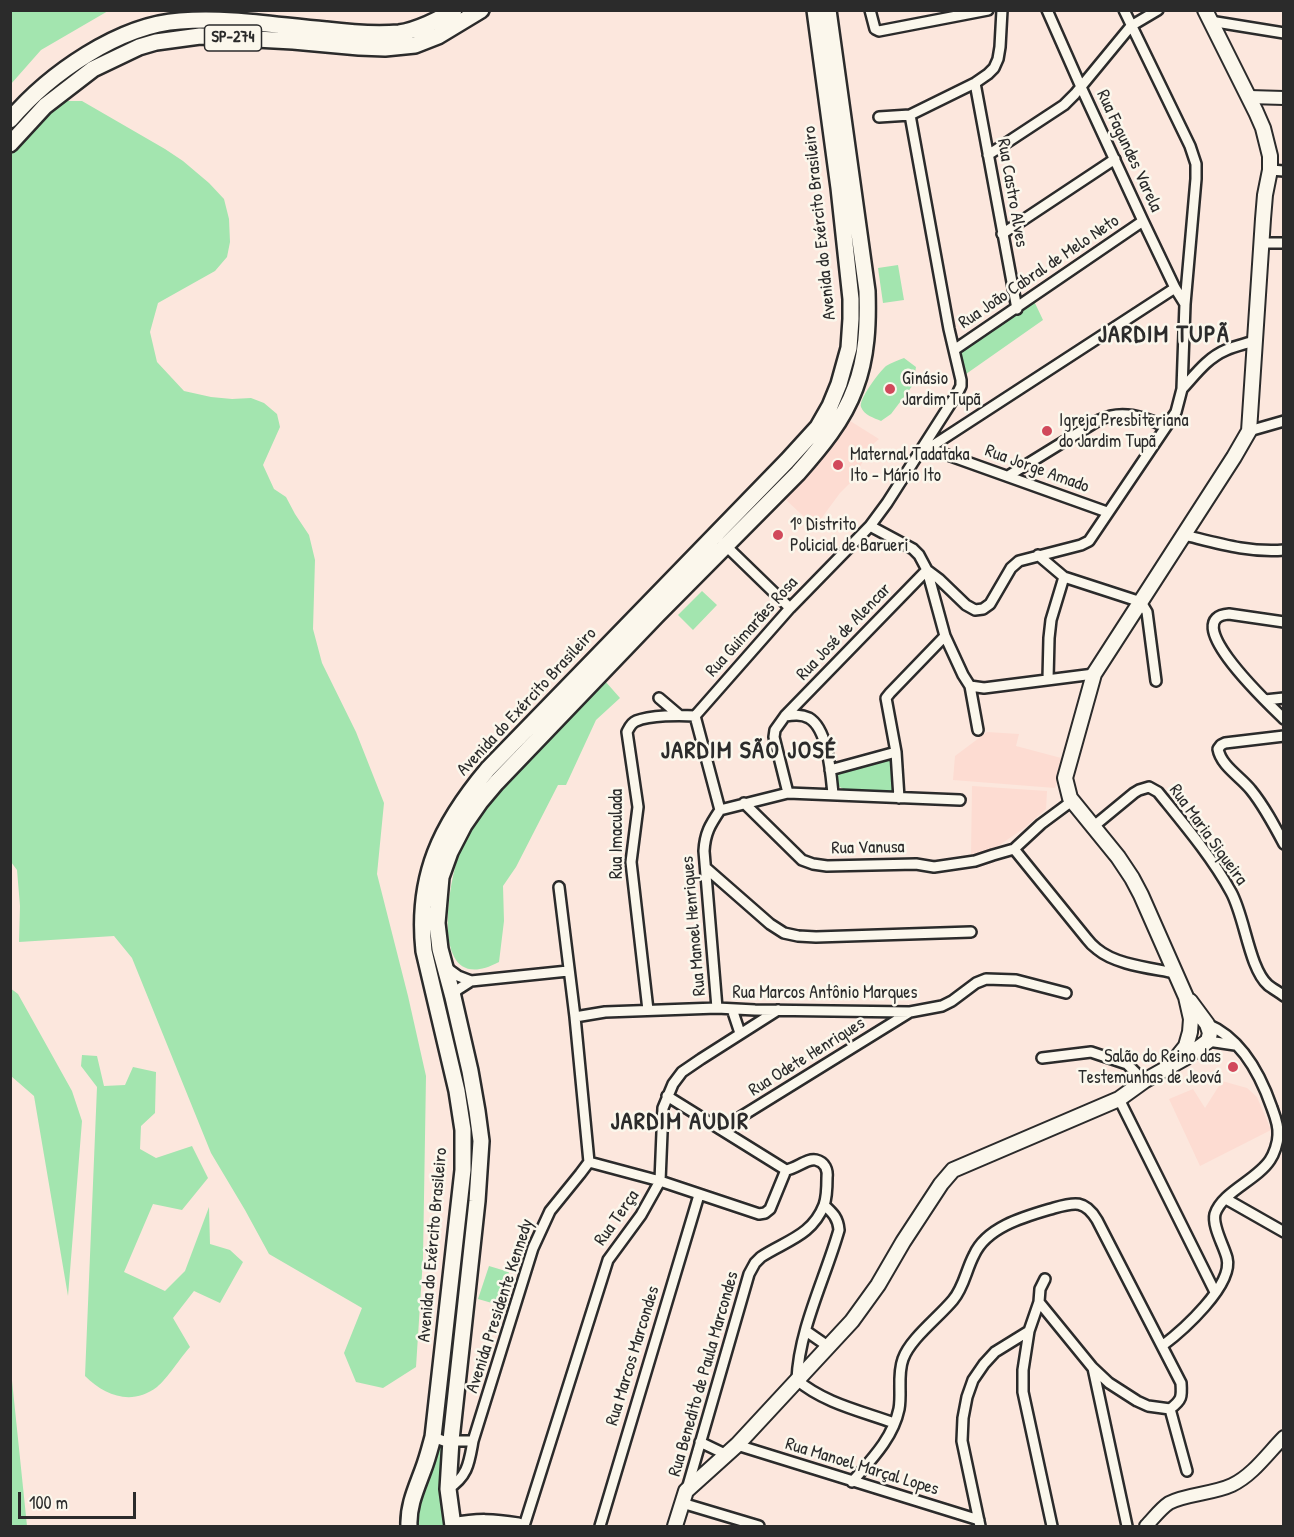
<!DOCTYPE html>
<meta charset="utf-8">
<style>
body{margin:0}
#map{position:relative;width:1294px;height:1537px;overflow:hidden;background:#fce7dd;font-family:"Patrick Hand",sans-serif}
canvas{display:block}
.frame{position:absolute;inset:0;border:12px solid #2b2b2b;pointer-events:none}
.scale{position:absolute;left:18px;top:1492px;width:118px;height:27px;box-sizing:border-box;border:3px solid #2b2b2b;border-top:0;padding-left:8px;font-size:18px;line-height:21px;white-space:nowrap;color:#2b2b2b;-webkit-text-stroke:4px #fbf7ec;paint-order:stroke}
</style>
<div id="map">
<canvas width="1294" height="1537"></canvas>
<div class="frame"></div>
<div class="scale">100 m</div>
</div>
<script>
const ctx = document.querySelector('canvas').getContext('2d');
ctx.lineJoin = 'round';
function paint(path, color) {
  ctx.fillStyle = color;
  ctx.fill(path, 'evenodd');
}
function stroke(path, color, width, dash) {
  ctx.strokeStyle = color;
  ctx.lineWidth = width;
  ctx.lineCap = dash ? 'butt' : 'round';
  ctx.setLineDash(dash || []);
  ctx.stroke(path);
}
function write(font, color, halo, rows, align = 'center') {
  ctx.font = font + ' "Patrick Hand",sans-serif';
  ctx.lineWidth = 5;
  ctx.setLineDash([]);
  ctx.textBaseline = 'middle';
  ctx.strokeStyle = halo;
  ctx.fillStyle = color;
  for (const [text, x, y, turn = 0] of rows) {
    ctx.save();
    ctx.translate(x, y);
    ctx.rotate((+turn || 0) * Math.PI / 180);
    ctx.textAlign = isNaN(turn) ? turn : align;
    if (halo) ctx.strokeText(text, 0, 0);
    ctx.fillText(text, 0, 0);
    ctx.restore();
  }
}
const built = new Path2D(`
 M847 419 879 439 872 445 852 481 840 493 815 527 784 498 830 449Z
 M987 732 1019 734 1016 746 1065 759 1055 788 953 780 955 756Z
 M972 786 1047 791 1046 809 1023 829 998 846 971 857Z
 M1222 1081 1247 1088 1257 1097 1271 1130 1200 1166 1169 1099 1193 1089 1205 1108Z`);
const green = new Path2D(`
 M11 10H108V11L41 50 11 84Z
 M66 101H82L165 149 183 161 209 183 224 199 229 219 230 242 227 257 215 271 158 303 150 332 157 362 184 391 211 397 232 399 251 398 264 403 277 414 280 427 263 465 274 489 286 497 295 514 309 535 315 560 313 629 322 663 356 732 384 803 377 874 408 996 426 1076 423 1258 416 1367 383 1388 356 1382 344 1353 362 1308 269 1254 245 1210 211 1153 132 958 114 936 19 942 20 906 17 870 11 862V155L48 111Z
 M898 265 904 300 883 303 878 268Z
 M1034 301 1043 320 966 374 963 373 958 355 961 349Z
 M904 358 916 367 913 385 891 414 881 421C874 418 864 415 861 407 858 400 880 371 886 366 891 363 898 360 904 358Z
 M702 591 717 605 693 630 678 615Z
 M605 681 620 698 596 720 566 785H558L516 867 503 886 504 921 499 962C433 997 446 900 456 864 462 845 477 815 489 799 499 787 511 777 521 766 549 738 577 710 605 681Z
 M891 758 893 760 896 791 894 794 847 791 838 786 836 777 838 773Z
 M10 988 18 994 72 1091 82 1121 68 1296 34 1096 11 1076Z
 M82 1055 97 1056 104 1086 125 1085 133 1067 156 1072 155 1113 141 1126 140 1149 156 1158 192 1146 208 1178 182 1210 153 1204 124 1272 165 1291 185 1271 209 1207 210 1244 230 1250 243 1262 220 1303 194 1291 173 1318 190 1347C181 1357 167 1379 157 1387 132 1406 105 1396 85 1376L97 1087 81 1066Z
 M489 1266 509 1272 499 1305 478 1299Z
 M11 1371 27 1526H11Z
 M441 1446 444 1450 439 1483 447 1518V1526H414C418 1507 424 1491 431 1472 434 1463 434 1452 441 1446Z`);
const minor = new Path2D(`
 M870 10 875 29 879 31 988 10
 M1047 10 1081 87 1143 221 1175 288 1185 304
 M1210 21 1284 33
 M975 83 1017 309
 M879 117 910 115 975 83 988 74 994 68 998 59 1000 47 1002 10
 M988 155 1064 105 1075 94 1131 26 1158 10
 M1270 170 1284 171
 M1002 234 1115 159
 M1261 243H1284
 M954 350 1143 221
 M1182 389C1195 375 1207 358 1226 350 1235 346 1245 344 1254 341
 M1249 431 1284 421
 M928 448 1107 512
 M929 448 1175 288
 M1008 476 1099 420C1122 409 1143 417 1165 426
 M870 526 913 549 919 555 927 570 939 579 966 605 975 610 983 609 990 604 1011 568 1019 561 1081 545 1089 541 1176 412 1182 389 1185 304 1196 179V164L1190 146 1124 10
 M1184 535C1217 543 1249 553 1284 550
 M723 543 790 608
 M1038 555 1064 577 1141 602 1147 612 1156 681
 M927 570 945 636 963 675 970 686 984 688 1094 674
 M1284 622 1229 614C1176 618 1272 707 1284 719
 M1048 679 1049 638 1051 620 1064 577
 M970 686 978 730
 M659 698 679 715
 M1265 700 1284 698
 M695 716 790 608 870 526 887 503 958 392 961 386V380L949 329 910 115
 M695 716 720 810
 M785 716 927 570
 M1284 736 1225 743 1221 745 1218 749C1221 766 1241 777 1251 790 1264 806 1274 825 1284 844
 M830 770 896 752
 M788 793 774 737 775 730 785 716C793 715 801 714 809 718 828 729 831 774 833 794
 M899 798 896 752 886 698 890 693 945 636
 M1072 801 1041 824 1014 849 1087 939C1090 943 1093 946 1097 949 1116 965 1151 968 1175 973
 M744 803 802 860 813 864 827 866 916 864 934 867 975 861 993 855 1014 849
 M720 810 788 793 960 800
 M1094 826 1134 793 1139 790 1149 787 1158 792C1183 823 1212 857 1231 892 1245 917 1249 968 1268 985 1273 989 1279 992 1284 996
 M706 868 770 924 784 933 798 936 816 937 971 932
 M447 968 458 976 471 981
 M453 997 457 990 471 981 568 971
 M717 1008 704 851C705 833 710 825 720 810
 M732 1009 740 1033
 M648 1010 631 862 638 807 627 732C629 728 631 723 636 721 650 715 680 715 695 716
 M575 1017 605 1012 717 1008 755 1010 910 1012 942 1006 952 1001 976 983 986 979 1016 980 1066 993
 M1208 1041 1235 1045
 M1042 1058 1091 1052 1127 1064 1144 1081
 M667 1096 786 1170
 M1119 1099 1215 1292
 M721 1129 910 1012
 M589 1162 660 1181 759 1214 765 1213 770 1209 786 1170
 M1226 1199 1284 1232
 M824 1205C833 1213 838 1218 839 1230 825 1279 799 1329 797 1380 824 1403 861 1411 894 1423
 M1045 1279 1040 1289 1039 1302 1029 1331 1023 1370V1392L1052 1526
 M806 1331 829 1347
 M1162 1346C1182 1331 1234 1285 1227 1258 1224 1246 1212 1226 1215 1214 1222 1192 1257 1180 1270 1160 1274 1154 1278 1143 1278 1135 1279 1126 1275 1116 1272 1108 1261 1076 1241 1038 1207 1024
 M1093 1368 1127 1526
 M1170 1409 1187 1471
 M433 1437 444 1441H473
 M700 1442 727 1455
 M737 1445 979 1520
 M852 1482C871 1460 893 1438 899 1409 902 1393 897 1375 903 1359 910 1339 938 1318 953 1300 964 1287 966 1270 974 1255 987 1226 1027 1216 1054 1208 1075 1202 1085 1200 1097 1220L1181 1383C1182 1397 1182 1400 1170 1409L1148 1406 1137 1401 1109 1383 1092 1367 1039 1302
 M448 1489C468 1476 469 1463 473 1441L533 1248 550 1211 580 1174 589 1162 575 1017 559 887
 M687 1489 749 1274 755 1263 761 1257C785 1241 812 1236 824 1205 827 1197 827 1186 827 1178 828 1170 825 1162 816 1160 807 1158 796 1169 786 1170
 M682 1503 759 1526
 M524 1526 608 1260 641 1215 660 1181 663 1108 673 1084 682 1072 701 1059 778 1010
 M600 1526 699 1195
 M980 1526 962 1441 963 1418 967 1397 973 1380 984 1364 995 1352 1029 1331`);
const tertiary = new Path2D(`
 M1249 97 1284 98
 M1146 1526C1153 1519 1160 1509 1169 1503 1185 1494 1213 1494 1232 1485 1253 1475 1268 1453 1284 1437`);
const secondary = new Path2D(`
 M1170 1066 1186 1046 1190 1032 1191 1019 1186 997 1141 895 1132 878 1118 857 1070 798 1065 778 1094 674 1234 457 1249 431 1263 219 1265 195 1270 170V156L1263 128 1256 112 1205 10
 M675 1526 686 1491 737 1445 852 1321 878 1285 903 1242 941 1184 953 1170 1119 1099 1144 1081 1185 1058 1208 1041 1210 1033 1207 1024 1190 1001`);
const primary = new Path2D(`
 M10 120C49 74 119 25 180 21 229 17 278 26 326 30 350 33 375 35 399 33 415 31 441 19 454 10
 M10 144 45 106 93 69 139 47 156 42 200 36 293 41 359 47 385 48 415 45 438 36 481 10
 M409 1526C408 1506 416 1489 423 1470 427 1460 430 1448 433 1437L463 1170V1130L457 1091 424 951C416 876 441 825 488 769L787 461 818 427 830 406 839 384 849 348 851 319V299L839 188 815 10
 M453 1526 448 1489 451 1440 477 1201 481 1141 477 1111 470 1071 453 997 440 949 437 923 441 877 450 852 464 825 480 802 496 783 657 615 798 473C820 448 843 421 855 388 867 357 868 323 867 291L828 10
 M454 1526C477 1521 494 1522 518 1526`);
const markers = [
 [890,389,6,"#d1495b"],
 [1047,431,6,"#d1495b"],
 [838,465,6,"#d1495b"],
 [778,535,6,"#d1495b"],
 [1233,1067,6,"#d1495b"]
];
const shields = [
 [233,38,57]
];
const shieldNames = [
 ["SP-274",233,38]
];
const streetNames = [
 ["Rua Fagundes Varela",1129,151,65],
 ["Rua Castro Alves",1012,193,80],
 ["Avenida do Exército Brasileiro",820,223,-96],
 ["Rua João Cabral de Melo Neto",1039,272,-34],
 ["Rua Jorge Amado",1037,469,20],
 ["Rua Guimarães Rosa",752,627,-48],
 ["Rua José de Alencar",844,632,-46],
 ["Avenida do Exército Brasileiro",527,702,-47],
 ["Rua Imaculada",617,834,-90],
 ["Rua Maria Siqueira",1208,835,54],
 ["Rua Vanusa",868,848,-1],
 ["Rua Manoel Henriques",694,926,-95],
 ["Rua Marcos Antônio Marques",825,993],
 ["Rua Odete Henriques",807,1057,-32],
 ["Rua Terça",617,1218,-55],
 ["Avenida do Exército Brasileiro",433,1245,-85],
 ["Avenida Presidente Kennedy",500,1306,-72],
 ["Rua Marcos Marcondes",633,1356,-73],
 ["Rua Benedito de Paula Marcondes",704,1374,-74],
 ["Rua Manoel Marçal Lopes",862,1467,17]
];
const poiNames = [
 ["Ginásio",902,379],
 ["Jardim Tupã",902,400],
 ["Igreja Presbiteriana",1059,421],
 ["do Jardim Tupã",1059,442],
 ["Maternal Tadataka",850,455],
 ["Ito - Mário Ito",850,476],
 ["1º Distrito",790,525],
 ["Policial de Barueri",790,546],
 ["Salão do Reino das",1221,1057,"right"],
 ["Testemunhas de Jeová",1221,1078,"right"]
];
const districtNames = [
 ["JARDIM TUPÃ",1164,336],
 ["JARDIM SÃO JOSÉ",749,752],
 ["JARDIM AUDIR",680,1123]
];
paint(built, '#fddcd2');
paint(green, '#a3e5af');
stroke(minor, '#2b2b2b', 14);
stroke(tertiary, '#2b2b2b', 16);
stroke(secondary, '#2b2b2b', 18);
stroke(primary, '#2b2b2b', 20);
stroke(minor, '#fbf7ec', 9);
stroke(tertiary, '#fbf7ec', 12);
stroke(secondary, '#fbf7ec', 14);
stroke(primary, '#fbf7ec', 15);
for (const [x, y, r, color] of markers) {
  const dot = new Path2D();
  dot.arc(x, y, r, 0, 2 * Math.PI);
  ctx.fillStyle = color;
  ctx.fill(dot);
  stroke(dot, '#fbf7ec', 2);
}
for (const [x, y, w] of shields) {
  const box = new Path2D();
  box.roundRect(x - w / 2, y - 13, w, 26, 4.5);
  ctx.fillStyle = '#fbf7ec';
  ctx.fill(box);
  stroke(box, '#2b2b2b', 1.5);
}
write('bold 16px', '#2b2b2b', null, shieldNames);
write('18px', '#2b2b2b', '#fbf7ec', streetNames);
write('18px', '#2b2b2b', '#fbf7ec', poiNames, 'left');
ctx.letterSpacing = '1.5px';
write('bold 24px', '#2b2b2b', '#fbf7ec', districtNames);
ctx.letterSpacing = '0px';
</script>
